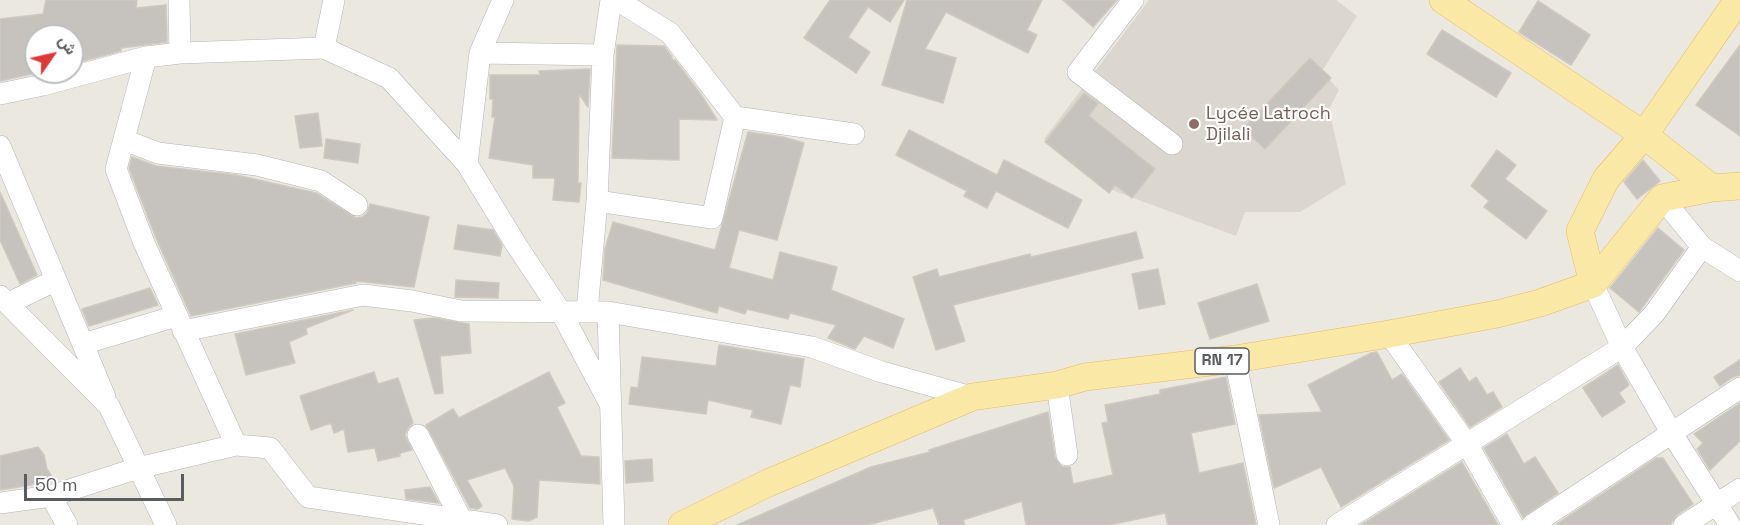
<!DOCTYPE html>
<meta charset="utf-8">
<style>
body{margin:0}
#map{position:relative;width:1740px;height:525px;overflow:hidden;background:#ebe8e0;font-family:"Space Grotesk",Vazirmatn,sans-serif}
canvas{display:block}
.north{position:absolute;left:24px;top:24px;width:60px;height:60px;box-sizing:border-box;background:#fff;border:2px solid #bdbebf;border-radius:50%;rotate:56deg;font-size:16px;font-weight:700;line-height:24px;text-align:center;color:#595d60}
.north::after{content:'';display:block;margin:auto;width:21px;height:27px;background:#de3934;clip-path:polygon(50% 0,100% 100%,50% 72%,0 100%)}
.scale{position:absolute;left:24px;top:474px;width:160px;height:27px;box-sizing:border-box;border:3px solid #595d60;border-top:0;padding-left:8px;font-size:18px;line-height:21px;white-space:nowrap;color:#595d60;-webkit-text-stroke:4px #fff;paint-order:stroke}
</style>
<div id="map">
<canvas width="1740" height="525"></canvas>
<div class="north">ش</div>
<div class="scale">50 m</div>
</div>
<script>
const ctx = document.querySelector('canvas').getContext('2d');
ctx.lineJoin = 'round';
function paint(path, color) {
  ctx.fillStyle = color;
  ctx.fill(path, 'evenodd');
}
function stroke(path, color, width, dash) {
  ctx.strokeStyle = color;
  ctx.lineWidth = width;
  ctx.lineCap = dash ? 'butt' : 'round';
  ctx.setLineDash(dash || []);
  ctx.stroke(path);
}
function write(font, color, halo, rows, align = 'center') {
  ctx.font = font + ' "Space Grotesk",sans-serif';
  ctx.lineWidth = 4.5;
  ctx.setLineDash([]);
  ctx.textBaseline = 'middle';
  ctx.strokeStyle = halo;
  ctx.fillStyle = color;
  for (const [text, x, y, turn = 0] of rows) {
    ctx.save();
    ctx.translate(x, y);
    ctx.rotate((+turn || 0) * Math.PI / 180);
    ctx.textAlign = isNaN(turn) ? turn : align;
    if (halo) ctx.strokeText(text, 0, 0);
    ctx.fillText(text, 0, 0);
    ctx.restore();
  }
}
const education = new Path2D(`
 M1149 0H1336L1357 16 1322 71 1339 90 1329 109 1346 184 1300 212H1245L1236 236 1112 190 1044 139Z`);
const building = new Path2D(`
 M46 0H137L136 8 166 5 167 42 121 48V51L72 64V36H36V73L0 81V19L43 14Z
 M830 0H904L890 22 868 7 848 37 870 52 856 73 804 38Z
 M907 0H1042L1027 30 1037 35 1028 53 946 12 925 49 956 58 943 103 882 85Z
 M1063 0H1117L1093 27Z
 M1538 1 1590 35 1571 65 1519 32Z
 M1442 30 1511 73 1496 97 1427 54Z
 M617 45 664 46 672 57V60H675L702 96 717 120 679 119V160L612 158Z
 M1740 45V136L1696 105Z
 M1310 58 1331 78 1265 149 1243 129Z
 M590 69 588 107 579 94 578 183H581L579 202 553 200 555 178H533V165L489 158 495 117H492L493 99H490V75H540L539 71Z
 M1084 93 1098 103 1089 116 1155 169 1132 198 1115 185 1109 193 1045 142Z
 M318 113 322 146 300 148 295 116Z
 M909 130 997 175 1004 160 1082 200 1068 228 996 191 987 208 964 196 967 191 896 155Z
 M748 132 783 137 804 143 777 240 739 230 729 268 773 280 780 252 837 267 831 290 904 319 893 348 864 336 855 349 828 338 836 325 790 313 788 319 747 309 745 314 719 306 717 313 603 280 605 249 613 222 715 250Z
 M326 139 360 144 358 163 324 158Z
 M1497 150 1516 165 1505 179 1547 211 1526 239 1484 207 1489 201 1471 186Z
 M132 157 156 166 236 175 316 193 356 218 362 217 367 213 370 204 429 217 414 287 355 281 356 283 191 316 156 238 129 168Z
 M1643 160 1660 181 1637 199 1624 182Z
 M0 192 37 275 20 284 0 240Z
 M458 225 493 230 502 245 500 256 454 249Z
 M1658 228 1684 250 1639 312 1610 288Z
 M1136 232 1143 258 953 305 965 341 936 350 913 277 937 269 939 277 1030 254 1031 257Z
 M1158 269 1165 304 1139 309 1132 274Z
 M456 280 499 283 498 298 455 297Z
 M1257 284 1269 321 1210 339 1198 303Z
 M150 288 158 305 89 326 82 309Z
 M353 310 306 328 307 334 289 342 295 363 246 375 235 334Z
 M434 318 469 324 471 353 440 356 443 393 435 394 414 320Z
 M719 345 804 359 800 387 790 385 781 424 751 417 753 410 708 400 706 414 629 404 631 387 638 388 642 357 716 366Z
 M1377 352 1392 380 1402 374 1449 440 1341 507 1321 467 1274 488 1259 415 1322 412 1308 385 1371 353Z
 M1740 360V375L1733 377 1720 386 1714 377Z
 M1618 365 1629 385 1619 393 1625 402 1602 417 1583 388Z
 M1460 368 1469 382 1476 377 1487 395 1493 392 1502 407 1470 427 1439 382Z
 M374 372 378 384 398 378 413 423 408 428 405 435 412 450 400 453V456L378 461 375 448 348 452 344 429 334 433 331 423 311 430 300 396Z
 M549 372 565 403 557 407 581 456 599 457 600 484 539 480 537 517 529 521 512 519 514 486 505 468 467 480 482 506 477 509 470 508 426 425 453 409 459 418Z
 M1226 377 1235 424 1191 433 1199 473 1243 463 1256 525H1168L1165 513 1110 525H1026L1022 501 963 520 965 525H939L933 508 867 525H737L871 467 930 452 929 450 1048 412 1055 457 1062 467H1070L1073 484 1113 475 1102 423 1108 422 1105 405 1160 394V390Z
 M1740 403V441L1710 470 1697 449 1703 443 1694 434Z
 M1507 434 1524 464 1535 457 1558 493 1523 517 1484 448Z
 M38 447 44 455 47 469 55 481 0 490V456Z
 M1656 458H1663L1693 504 1677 515 1670 525H1555Z
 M652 459 653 481 626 483 625 461Z
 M1462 462 1498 525H1361Z
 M430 487 439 503 406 499 405 490Z`);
const minor = new Path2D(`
 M179 0 180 53
 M1133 0 1078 72 1172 144
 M324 48 334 0
 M480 53 503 0
 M146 57 116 169 144 243 236 445
 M0 94 43 85 146 57 180 53 324 48 389 78 467 164 517 246 561 312 609 402
 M735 117 854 134
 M124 140 158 153 257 165 321 181 357 205
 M0 146 105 397
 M467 164 480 53 603 55
 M1662 198 1702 247 1740 271
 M597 201 712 218 735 117 670 33 617 0
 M1593 284 1622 347 1671 432 1730 525
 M0 296 109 406 166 525
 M9 303 56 280
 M587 311 597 201 603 55 611 0
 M608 312 812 347 882 372 972 397
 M183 331 363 295 412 301 461 311 608 312 614 525
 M1389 334 1467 444 1513 525
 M83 344 176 316
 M1235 359 1269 525
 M1057 385 1067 455
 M418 435 461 519
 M51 496 67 525
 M0 503 51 496 138 468 236 445 270 448 308 497 497 525
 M1337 525 1622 347 1654 314 1702 247
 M1532 525 1740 388
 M1684 525 1740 489`);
const major = new Path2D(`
 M1443 0 1644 135 1712 188
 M1593 284 1580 231 1606 179 1644 135 1738 0
 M682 525 768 483 972 397 1057 385 1085 377 1235 359 1389 334 1497 314 1540 303 1593 284 1662 198 1712 188 1740 186`);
const markers = [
 [1194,124,6,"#8d6e63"]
];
const shields = [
 [1222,361,54]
];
const shieldNames = [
 ["RN 17",1222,361]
];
const educationNames = [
 ["Lycée Latroch",1206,114],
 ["Djilali",1206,135]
];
paint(education, '#dbd7ce');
paint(building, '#c6c3be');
stroke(building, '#cfc9bf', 1.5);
stroke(minor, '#b3b6ba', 22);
stroke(major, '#e8ba5c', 28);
stroke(minor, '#fff', 21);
stroke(major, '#fae8a7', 27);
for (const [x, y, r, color] of markers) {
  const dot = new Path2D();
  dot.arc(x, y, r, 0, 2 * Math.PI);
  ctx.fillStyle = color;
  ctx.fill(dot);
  stroke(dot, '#fff', 2);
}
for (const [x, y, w] of shields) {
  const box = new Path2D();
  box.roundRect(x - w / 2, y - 13, w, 26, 4.5);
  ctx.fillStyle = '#fff';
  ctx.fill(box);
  stroke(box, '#595d60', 1.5);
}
write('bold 16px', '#595d60', null, shieldNames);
write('18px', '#785e54', '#fff', educationNames, 'left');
</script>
